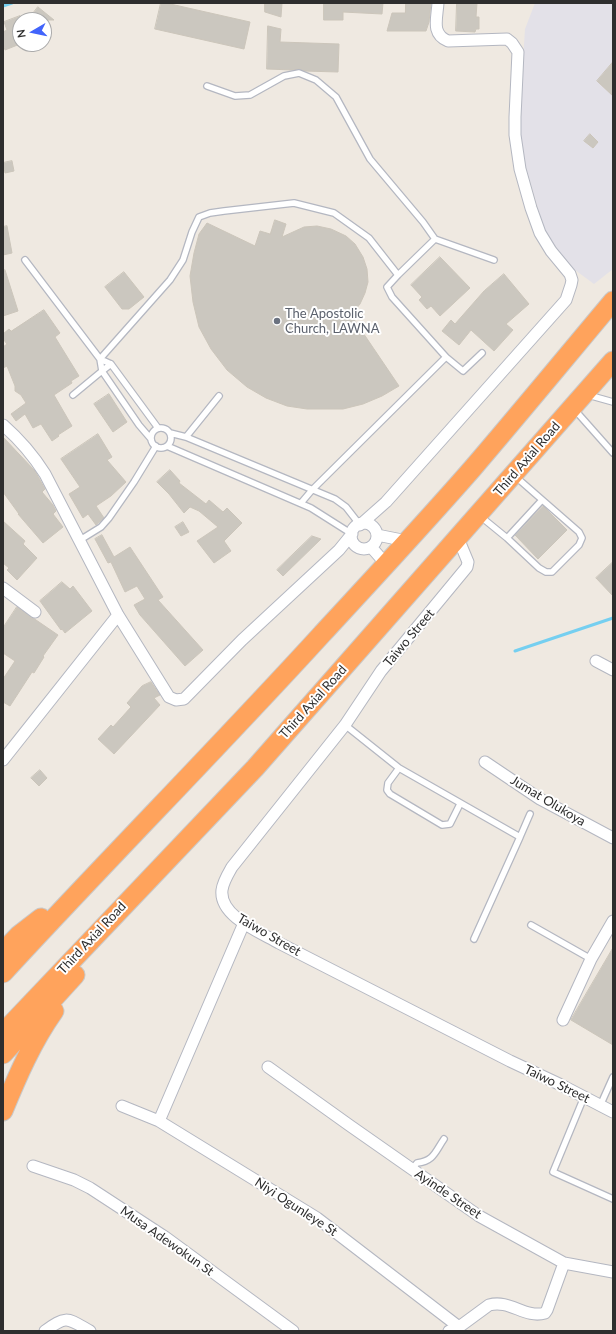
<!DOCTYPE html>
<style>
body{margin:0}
#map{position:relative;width:616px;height:1334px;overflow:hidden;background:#efe9e1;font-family:Lato,sans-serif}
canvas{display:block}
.frame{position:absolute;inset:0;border:4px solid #2e2e2e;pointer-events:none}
.north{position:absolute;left:12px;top:12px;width:40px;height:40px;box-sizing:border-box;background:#fff;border:1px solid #ababab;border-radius:50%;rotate:261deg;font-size:11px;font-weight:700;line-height:16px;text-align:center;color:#2e2e2e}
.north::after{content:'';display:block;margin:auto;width:14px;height:18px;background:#4264fb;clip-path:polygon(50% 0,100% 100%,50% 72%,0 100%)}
</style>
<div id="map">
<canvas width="616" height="1334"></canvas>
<div class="frame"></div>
<div class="north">N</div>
</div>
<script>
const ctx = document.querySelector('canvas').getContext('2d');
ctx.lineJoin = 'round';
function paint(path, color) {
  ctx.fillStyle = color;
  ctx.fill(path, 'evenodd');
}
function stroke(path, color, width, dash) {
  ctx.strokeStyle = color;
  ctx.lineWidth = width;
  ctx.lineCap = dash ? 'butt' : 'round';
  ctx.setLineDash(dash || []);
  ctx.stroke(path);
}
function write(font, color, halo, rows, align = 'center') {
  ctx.font = font + ' Lato,sans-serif';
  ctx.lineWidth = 4;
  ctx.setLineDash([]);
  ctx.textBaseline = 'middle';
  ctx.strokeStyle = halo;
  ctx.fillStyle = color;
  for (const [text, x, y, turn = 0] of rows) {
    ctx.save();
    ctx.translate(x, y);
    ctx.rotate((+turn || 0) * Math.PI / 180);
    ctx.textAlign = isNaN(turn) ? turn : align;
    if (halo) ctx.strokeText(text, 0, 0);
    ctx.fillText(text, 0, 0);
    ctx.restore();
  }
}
const industrial = new Path2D(`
 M535 3H613V269L594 284 571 267 545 232 522 154 519 124 525 29Z`);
const stream = new Path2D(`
 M3 6 12 3
 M515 651 613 618`);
const building = new Path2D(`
 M161 3H166L250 22 244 49 155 29Z
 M265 3H282L281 17 265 12Z
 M324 3H383L382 14 343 12V20H324Z
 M406 3H431L429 22 426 31H387L392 13H405Z
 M457 3H477L476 17H479V29H476L475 32 456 31Z
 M38 7 54 20H28Z
 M20 16V44L5 50 3 44V32L7 30 4 22Z
 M268 26 281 29 280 42 339 44 338 72 304 71 299 69 292 70 267 69Z
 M613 62V96L597 81Z
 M590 134 598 142 593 148 584 141Z
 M12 161 14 171 5 173 3 163Z
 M275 220 286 224 282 237 304 227 317 226 331 229 346 236 355 244 363 257 367 269 368 282 365 293 360 304 351 315 399 386 382 396 363 404 343 409H307L287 406 266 398 247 387 227 370 211 349 199 327 193 302 190 276 194 253 199 234 207 223 255 246 260 231 270 234Z
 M7 226 12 253 3 255V227Z
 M440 257 470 288 440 316 431 306 427 309 419 300 422 297 411 285Z
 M5 270 18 311 3 316V271Z
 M124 272 144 297 129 309H122L105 287Z
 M504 274 529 304 506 324 513 330 494 351 471 330 459 345 442 331 451 320 455 324 484 291Z
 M44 310 60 333 55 337 79 376 71 381 72 383 54 395 72 426 58 435 59 436 52 441 41 424 33 428 25 414 16 421 11 414 26 403 21 395 15 391V386L7 366 3 368V347L7 344 3 339V334L9 329 11 331Z
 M109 394 127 422 113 432 94 404Z
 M98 434 112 457 107 460 126 482 111 496 96 506 104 518 96 525 88 514 83 518 69 494 80 487 61 459Z
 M3 437 35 471 45 489 42 492 53 505 56 511 53 514 63 527 43 543 18 514H19L3 492Z
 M170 470 180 481 179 483 206 504 209 500 223 512 227 508 242 523 224 541 231 551 214 563 197 541 218 527 199 511 190 507 184 513 169 494 157 482Z
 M543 506 567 530 538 559 515 535Z
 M3 521 25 541 23 544 37 558 17 580 7 570 9 568 3 563Z
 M183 522 189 532 181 536 175 527Z
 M102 535 114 557 130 547 163 597 158 600 203 650 185 666 140 615 134 605 145 599 137 586 125 592 111 562 108 563 95 539Z
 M312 536 321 539 283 576 277 570Z
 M613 562V596L596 578Z
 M62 582 70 589 73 586 92 611 65 633 62 629 61 630 40 601Z
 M17 607 58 635 43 656 44 657 34 673 32 672 10 706 3 702V679L15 661 3 653V628Z
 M151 682 160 695 154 698 160 705 114 754 98 739 111 725 113 727 131 707 127 703 142 686Z
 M40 770 47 778 39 786 31 778Z
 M613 948V1045L571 1020Z`);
const lane = new Path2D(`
 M207 86 235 96 250 95 284 76 299 73 316 80 336 97 370 159 423 222 435 239 398 275
 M435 239 494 260
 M25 260 100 359 111 364 158 428
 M446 357 463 371 482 353
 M100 359 170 280 183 260 192 232 199 217 210 213 224 211 294 203 334 213 369 238 398 275 387 287 392 297 446 357 312 490 301 503
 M100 359 102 371 139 425 151 439
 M73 395 102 371 111 364
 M588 395 613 402
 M574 409 613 453
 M151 438a10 10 0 1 1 20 0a10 10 0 1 1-20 0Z
 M170 433 186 437 335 499 346 507 360 525
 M186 437 219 396
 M167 446 311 508 352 534
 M480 516 507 538 539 568 546 572H552L579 545 582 538 579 532 516 477
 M507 538 542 500
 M80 540 101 527 109 518 134 482 156 446
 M345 725 399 768 520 837 474 939
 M399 768 388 783 387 790 390 794 442 825 450 824 460 804
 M520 837 530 814
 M531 925 591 959
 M584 1097 553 1172 613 1199
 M600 1106 613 1077
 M412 1169 417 1163C434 1161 435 1152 444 1139`);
const street = new Path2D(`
 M3 425C19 439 33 455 45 474L118 615 169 697 176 700 184 699 242 640 339 550 352 534
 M351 536a13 13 0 1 1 26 0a13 13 0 1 1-26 0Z
 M360 525 386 502 566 300 571 285 572 280 570 274 551 251 540 233 531 208 520 169 515 135V117L518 52 512 43 507 39 448 41C431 34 437 19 438 3
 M377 535 407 541
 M458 538 468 562 467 567 381 671 345 725 232 867C228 874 223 882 222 890 219 916 260 932 279 943L510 1061 559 1084 613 1112
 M371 547 386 564
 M3 588 35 612
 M596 661 613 670
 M3 760 118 615
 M485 762 540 799 613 838
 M563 1020 591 959 613 921
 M268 1067 349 1125 479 1216 564 1263 613 1272
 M122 1106 159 1121 317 1218 459 1327
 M159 1121 244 923
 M33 1166 74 1180 90 1188 165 1237 293 1331
 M45 1331C67 1315 67 1318 90 1331
 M449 1331 459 1327 489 1305C510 1299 525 1319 545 1313L547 1310 564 1263`);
const highway = new Path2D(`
 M3 952 19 935 41 918
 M3 973C108 859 217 749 322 634 372 580 423 525 472 469 520 413 566 357 613 301
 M3 1033 255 768 613 361
 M3 1054 75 975
 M3 1111C17 1077 32 1042 54 1011`);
const markers = [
 [277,321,4,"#6b7280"]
];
const worshipNames = [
 ["The Apostolic",285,314],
 ["Church, LAWNA",285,329]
];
const streetNames = [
 ["Third Axial Road",527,459,-49],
 ["Taiwo Street",409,638,-50],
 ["Third Axial Road",313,702,-48],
 ["Jumat Olukoya",548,801,31],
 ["Taiwo Street",269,935,30],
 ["Third Axial Road",92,938,-47],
 ["Taiwo Street",557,1084,26],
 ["Ayinde Street",448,1194,34],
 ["Niyi Ogunleye St",296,1207,33],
 ["Musa Adewokun St",167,1241,35]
];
paint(industrial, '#e3e1e8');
stroke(stream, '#75cff0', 3);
paint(building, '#cbc7bf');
stroke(building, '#cbc5ba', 1);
stroke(lane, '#b4b7c1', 8);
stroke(street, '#b4b7c1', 13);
stroke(highway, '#c9c9c9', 21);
stroke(lane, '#fff', 5.5);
stroke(street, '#fff', 11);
stroke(highway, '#ffa35c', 19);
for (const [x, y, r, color] of markers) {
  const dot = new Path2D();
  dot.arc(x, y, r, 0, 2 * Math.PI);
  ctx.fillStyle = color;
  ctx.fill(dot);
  stroke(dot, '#fff', 1.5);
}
write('13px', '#5b616d', '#fff', worshipNames, 'left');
write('13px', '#2e2e2e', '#fff', streetNames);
</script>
